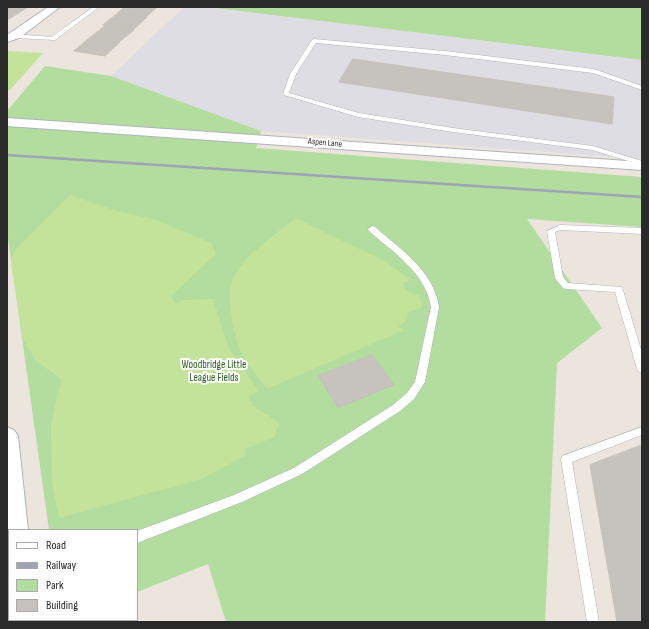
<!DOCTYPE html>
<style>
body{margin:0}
#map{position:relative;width:649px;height:629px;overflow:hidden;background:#ebe5dd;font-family:"Sofia Sans Condensed",sans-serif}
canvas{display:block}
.frame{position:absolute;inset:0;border:8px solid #2a2a2a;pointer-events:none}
.legend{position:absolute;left:8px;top:529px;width:130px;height:92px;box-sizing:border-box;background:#fff;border:1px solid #aaa;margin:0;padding:5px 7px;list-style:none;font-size:12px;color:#2a2a2a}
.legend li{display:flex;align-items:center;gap:8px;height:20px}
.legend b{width:20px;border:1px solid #aaa}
</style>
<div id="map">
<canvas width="649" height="629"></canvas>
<div class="frame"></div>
<ul class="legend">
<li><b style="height:5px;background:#fff"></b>Road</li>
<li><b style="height:5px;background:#a0a3b3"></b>Railway</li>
<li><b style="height:11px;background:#b2dd9e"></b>Park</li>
<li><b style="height:11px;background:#c6c2bd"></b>Building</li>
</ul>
</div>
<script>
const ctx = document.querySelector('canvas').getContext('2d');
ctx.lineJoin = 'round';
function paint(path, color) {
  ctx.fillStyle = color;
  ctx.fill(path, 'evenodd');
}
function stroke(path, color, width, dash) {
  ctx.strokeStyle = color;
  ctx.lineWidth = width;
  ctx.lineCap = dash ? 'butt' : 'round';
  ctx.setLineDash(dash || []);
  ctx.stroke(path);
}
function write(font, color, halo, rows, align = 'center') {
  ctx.font = font + ' "Sofia Sans Condensed",sans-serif';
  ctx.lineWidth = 4;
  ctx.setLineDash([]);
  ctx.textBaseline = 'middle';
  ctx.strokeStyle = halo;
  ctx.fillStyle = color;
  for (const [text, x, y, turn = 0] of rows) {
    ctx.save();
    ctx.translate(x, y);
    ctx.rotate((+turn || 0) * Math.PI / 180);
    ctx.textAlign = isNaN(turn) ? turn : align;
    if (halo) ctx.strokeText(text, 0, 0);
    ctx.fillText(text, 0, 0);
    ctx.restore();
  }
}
const industrial = new Path2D(`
 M184 7H207L642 60V159L261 131 111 76Z`);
const green = new Path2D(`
 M207 7H642V60Z
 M45 66 111 76 261 131 256 148 642 177V227L527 219 602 328 557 363 545 622H226L208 564 137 592V530H49L7 231V111Z`);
const pitch = new Path2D(`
 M7 51 43 53 10 90H7Z
 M70 195 114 210 156 220 211 243 216 254 171 296 175 303 185 300 213 299 229 349 259 391 248 396 253 406 279 422 275 437 244 449 246 455 202 479 59 518 52 483 51 426 61 379 36 361 23 339 11 264 12 256 17 248Z
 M296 218 386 262 411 280 403 283 405 290 420 296 422 307 407 313 405 322 398 326 404 330 267 389C259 378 248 366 242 354 233 337 224 291 235 274 247 254 278 232 296 218Z`);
const building = new Path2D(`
 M7 7H28L9 19H7Z
 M125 7H157L146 17 118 13Z
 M118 13 147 17 133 30 103 25Z
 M105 26 134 30 120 41 91 37Z
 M91 37 120 42 105 56 74 51Z
 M353 59 614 97 612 124 339 82Z
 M372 355 394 385 338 408 318 376Z
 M642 445V622H617L590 465Z`);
const service = new Path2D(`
 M93 7H99L55 40 15 38 12 36 15 34 52 37Z
 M314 39 445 51 594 69 642 86V90L593 73 445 55 316 43 296 74 289 93 359 113 453 128 593 146 642 161V165L592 150 453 132 358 117 284 95 283 94 290 74 312 40Z
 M560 225 642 228V234L561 230 555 232 563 277 568 283 622 287 642 353V373L639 372 637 369 615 292 566 289 563 288 555 278 547 231Z
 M372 226 375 227C400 249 434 271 439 307L425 382 414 399 400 411 302 474 242 502 137 543V531L234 495 294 468 393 405 407 393 415 382 431 307C426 273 393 252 369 231L368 229Z
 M642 427V435L572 462 599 622H587L561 459 562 456Z`);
const minor = new Path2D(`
 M48 7H60L19 38 7 42V35Z
 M7 118 642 162V170L7 126Z
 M7 427 14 430 18 436 28 530H9V538L7 536Z
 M7 573H9V597H7Z
 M13 620H39V622H13Z`);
const rail = new Path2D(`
 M7 155 642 197`);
const farStreetnames = [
 ["Aspen Lane",325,143,5]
];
const parkNames = [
 ["Woodbridge Little",214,365],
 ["League Fields",214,378]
];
paint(industrial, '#dfdde4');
paint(green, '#b2dd9e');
paint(pitch, '#c3e39b');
paint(building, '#c6c2bd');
stroke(building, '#c6c1b7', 1);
stroke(service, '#b1b3bc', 1);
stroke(minor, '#b1b3bc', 2);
paint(service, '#fff');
paint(minor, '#fff');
stroke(rail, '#a0a3b3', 2.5);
write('9px', '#2a2a2a', '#fff', farStreetnames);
write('11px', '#2c6120', '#fff', parkNames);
</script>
